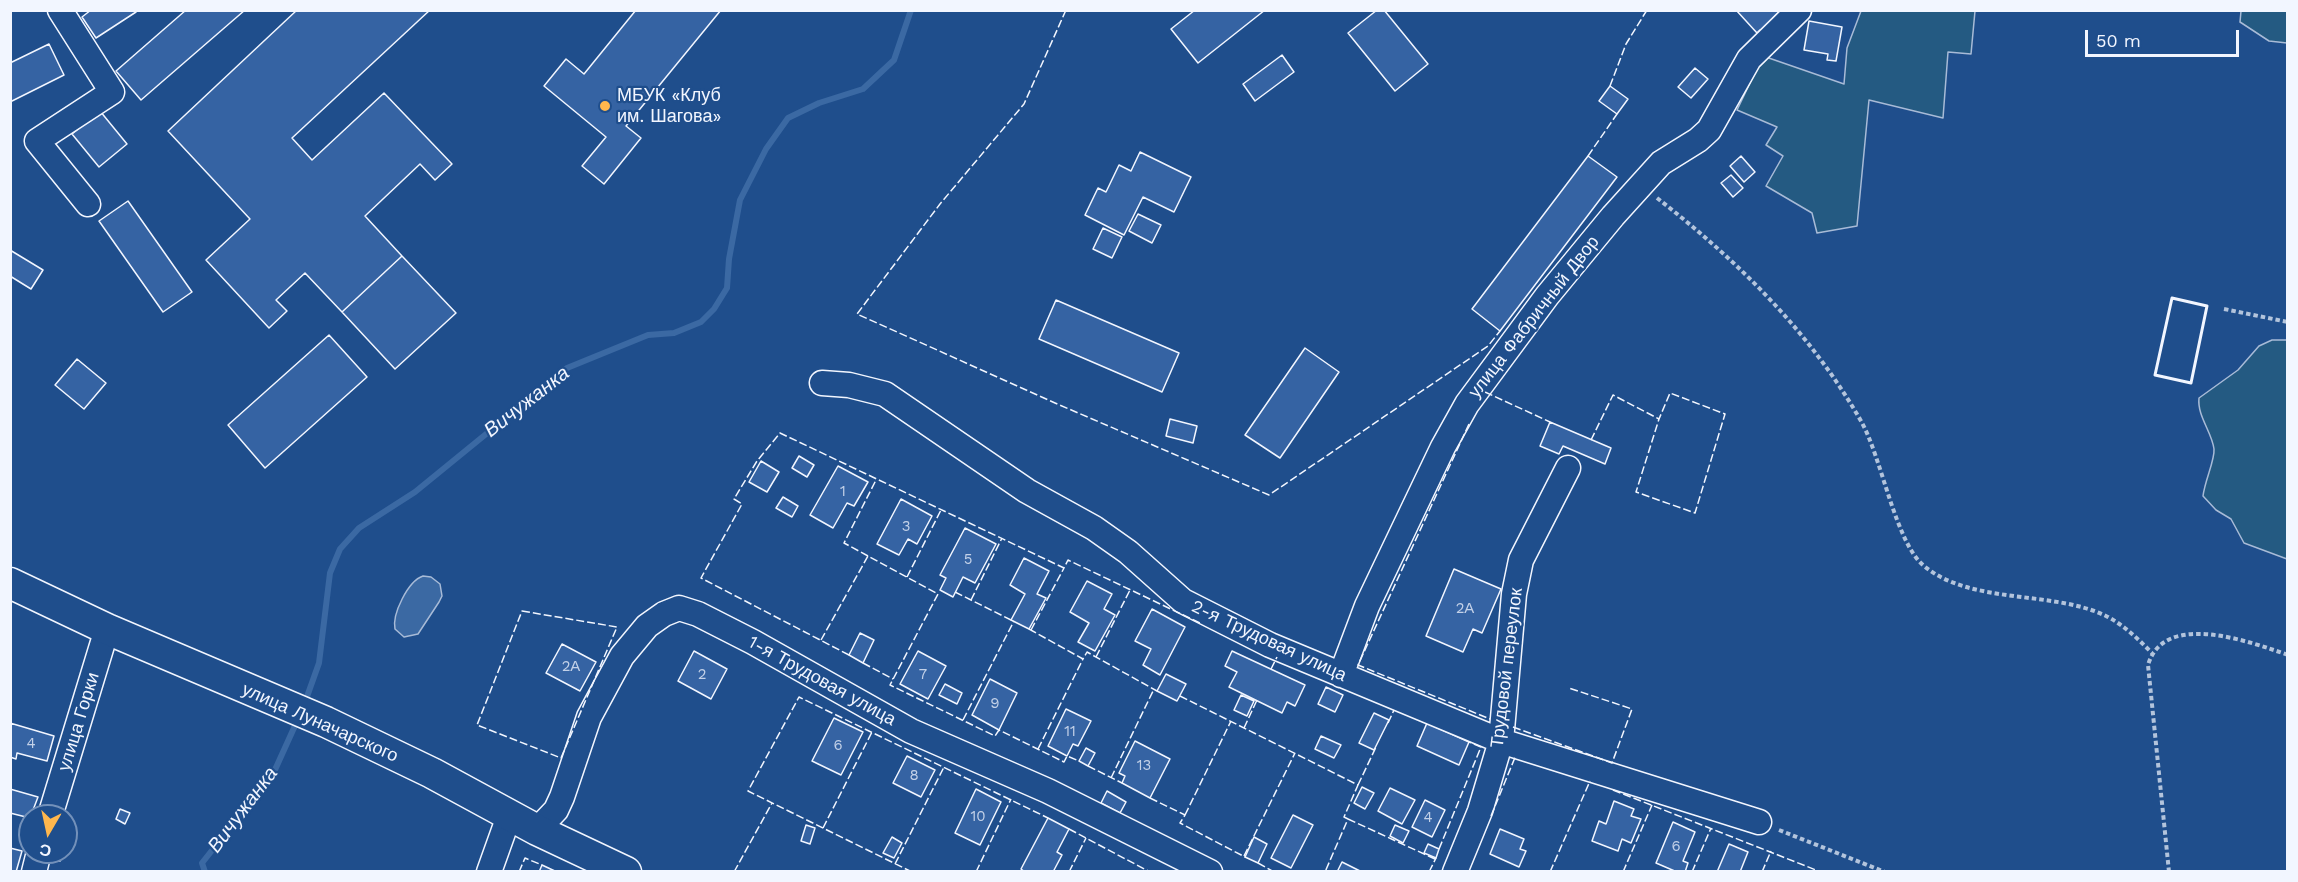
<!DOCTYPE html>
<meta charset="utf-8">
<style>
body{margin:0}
#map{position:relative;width:2298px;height:882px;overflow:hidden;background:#1f4e8c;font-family:"Work Sans",sans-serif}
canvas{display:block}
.frame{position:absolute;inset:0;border:12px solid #f2f6ff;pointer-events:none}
.north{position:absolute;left:18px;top:804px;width:60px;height:60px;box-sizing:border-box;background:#1f4e8c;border:2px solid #7391ba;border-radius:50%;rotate:189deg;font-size:16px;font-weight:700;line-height:24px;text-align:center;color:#f2f6ff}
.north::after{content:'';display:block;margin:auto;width:21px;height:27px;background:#ffb74d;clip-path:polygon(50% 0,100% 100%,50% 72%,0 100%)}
.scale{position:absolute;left:2085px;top:30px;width:154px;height:27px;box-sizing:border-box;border:3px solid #f2f6ff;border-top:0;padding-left:8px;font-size:18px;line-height:21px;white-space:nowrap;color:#f2f6ff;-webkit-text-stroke:4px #1f4e8c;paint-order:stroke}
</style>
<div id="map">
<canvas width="2298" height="882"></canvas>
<div class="frame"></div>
<div class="north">С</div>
<div class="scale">50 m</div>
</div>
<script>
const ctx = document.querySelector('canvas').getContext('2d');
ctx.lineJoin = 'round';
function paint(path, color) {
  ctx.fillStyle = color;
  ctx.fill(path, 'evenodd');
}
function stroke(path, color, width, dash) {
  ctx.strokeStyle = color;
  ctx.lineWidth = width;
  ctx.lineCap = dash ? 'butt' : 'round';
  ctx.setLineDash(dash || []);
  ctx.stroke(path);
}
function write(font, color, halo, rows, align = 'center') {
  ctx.font = font + ' "Work Sans",sans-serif';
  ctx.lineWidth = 4.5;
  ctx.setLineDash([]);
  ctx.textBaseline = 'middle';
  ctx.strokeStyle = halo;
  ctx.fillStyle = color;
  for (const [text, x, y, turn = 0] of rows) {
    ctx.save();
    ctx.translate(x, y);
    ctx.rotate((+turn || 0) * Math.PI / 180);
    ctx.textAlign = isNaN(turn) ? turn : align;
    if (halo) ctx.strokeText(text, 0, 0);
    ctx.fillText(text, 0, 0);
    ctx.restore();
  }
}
const green = new Path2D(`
 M1861 11H1975L1971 54 1948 52 1943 118 1869 100 1857 226 1817 233 1812 213 1766 186 1783 156 1766 145 1777 127 1737 110 1763 56 1844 84 1847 48Z
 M2241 11H2287V43L2269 41 2240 22Z
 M2272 340H2287V559L2244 543 2231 519 2216 510 2203 496C2205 480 2215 460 2214 449 2212 432 2197 416 2199 398L2238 370 2259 346Z`);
const water = new Path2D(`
 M423 576 431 577 440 584 442 596 439 602 418 634 404 637 395 629C392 614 408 581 423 576Z`);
const stream = new Path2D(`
 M304 705 319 663 330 573 340 549 359 528 415 492 567 368 648 335 674 333 701 322 714 309 727 288 729 259 740 200 766 149 788 118 819 103 863 89 894 60 911 10
 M205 872 202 863 274 772 298 719`);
const building = new Path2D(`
 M91 10H135L136 12 96 38 82 17Z
 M186 10H245L141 100 116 71Z
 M297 10H430L292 138 312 160 384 93 452 164 435 180 420 164 365 216 402 256 342 312 305 273 276 300 287 311 269 328 206 260 250 219 168 131Z
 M636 10H721L626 126 641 138 604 184 582 166 606 137 544 86 566 59 584 74Z
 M1195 10H1265L1198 63 1171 29Z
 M1377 10H1384L1428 64 1395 91 1348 33Z
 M1736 10H1779L1780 11 1773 18 1776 21 1764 33 1760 30 1757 33Z
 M1809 21 1842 27 1836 61 1827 60 1828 54 1804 50Z
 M49 44 64 75 10 102V63Z
 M1282 55 1294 72 1255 101 1243 84Z
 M1695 68 1708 79 1691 98 1678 87Z
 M1610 86 1628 99 1617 114 1599 101Z
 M100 111 127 144 99 167 72 134Z
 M1140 152 1191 177 1174 212 1143 197 1124 235 1085 215 1098 188 1106 192 1119 165 1131 171Z
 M1588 156 1617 177 1500 331 1472 309Z
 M1741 156 1755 172 1744 182 1730 166Z
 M1731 175 1743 188 1733 197 1721 183Z
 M128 201 192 292 163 312 99 221Z
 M1138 214 1161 225 1152 243 1129 231Z
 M1103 228 1122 237 1112 258 1093 249Z
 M10 250 43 270 31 289 10 276Z
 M402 256 456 313 395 369 342 312Z
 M1056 300 1179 353 1162 392 1039 339Z
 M329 335 367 377 265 468 228 425Z
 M1305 348 1339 372 1280 458 1245 435Z
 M77 359 106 383 84 409 55 385Z
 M1170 419 1197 426 1193 443 1166 436Z
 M1550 422 1611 448 1605 464 1563 446 1559 454 1540 446Z
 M799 456 814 465 807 477 792 468Z
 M761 461 779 472 767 492 749 482Z
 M838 466 868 482 854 506 847 503 833 528 810 515Z
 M783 497 798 506 792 517 776 508Z
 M901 499 932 516 917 544 908 539 899 555 877 544Z
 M965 528 996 544 975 583 963 577 953 597 940 590 946 578 940 575Z
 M1024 558 1049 571 1037 594 1046 598 1029 629 1011 620 1025 594 1010 585Z
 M1454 569 1501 589 1482 633 1473 629 1463 652 1426 636Z
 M1087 581 1112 594 1104 609 1115 615 1095 651 1078 642 1089 623 1070 612Z
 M1152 609 1185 627 1160 675 1143 665 1151 649 1135 641Z
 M860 633 874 640 863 663 849 655Z
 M562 644 596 662 580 691 546 673Z
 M694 651 727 669 711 699 678 681Z
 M918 651 946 666 928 699 900 684Z
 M1232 651 1305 685 1295 706 1287 702 1282 713 1229 687 1237 672 1225 666Z
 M1166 674 1186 684 1177 701 1157 691Z
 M990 679 1017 693 999 730 972 715Z
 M945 684 962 693 957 704 939 695Z
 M1326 687 1343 695 1335 712 1318 704Z
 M1241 695 1254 701 1247 716 1234 710Z
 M1066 709 1091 721 1078 746 1073 744 1067 756 1048 746Z
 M1374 713 1389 720 1374 750 1359 743Z
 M834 718 863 732 841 775 812 761Z
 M10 723 54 736 47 761 17 753 16 759 10 757Z
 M1427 723 1469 742 1459 765 1417 746Z
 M1321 736 1341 745 1334 758 1315 749Z
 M1135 741 1170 759 1150 798 1122 783 1125 776 1119 773Z
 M1086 748 1095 753 1088 766 1079 761Z
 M907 756 935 770 921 797 893 783Z
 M1362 787 1374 793 1365 809 1354 803Z
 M1390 788 1415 800 1402 824 1378 811Z
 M10 789 38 797 30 818 10 813Z
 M976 789 1001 802 980 845 955 833Z
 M1107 791 1126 802 1120 813 1101 803Z
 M1425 800 1445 810 1432 837 1412 827Z
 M1614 801 1634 809 1631 816 1641 819 1631 843 1622 839 1618 851 1592 841 1599 821 1606 824Z
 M120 809 130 813 125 824 116 819Z
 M1293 815 1313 825 1291 868 1271 858Z
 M1048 818 1069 829 1057 852 1062 855 1053 872H1025L1021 869Z
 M1673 822 1695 832 1683 861 1688 863 1685 872H1677L1656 863Z
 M806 825 815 828 810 844 801 841Z
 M1395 825 1409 831 1403 843 1390 836Z
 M1500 829 1524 839 1520 849 1526 851 1519 867 1490 854Z
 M892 837 902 843 894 858 883 853Z
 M1254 837 1267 844 1258 863 1245 857Z
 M1428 844 1439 849 1436 858 1424 853Z
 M1729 844 1748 852 1740 872H1717Z
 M10 848 22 851 16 872H10Z
 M53 852H63L60 861 51 858Z
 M1342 862 1362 872H1337Z
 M542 865 557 872H539Z`);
const path = new Path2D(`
 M1657 198C1738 261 1810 332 1861 421 1882 458 1895 542 1924 566 1971 605 2053 590 2106 616 2124 625 2137 638 2152 653
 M2224 309 2288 322
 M1779 830 1885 872
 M2169 872 2148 665C2164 610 2251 642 2288 655`);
const minor = new Path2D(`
 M60 10 112 92 37 141 88 204
 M822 383 849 385 885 394 1027 491 1094 528 1128 552 1183 601 1270 645 1501 741 1759 822
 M1341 675 1367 606 1443 447 1467 404 1547 296 1613 216 1661 163 1698 140 1709 130 1749 59 1799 10
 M50 816 107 629
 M537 830 556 810 562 797 589 717 622 656 647 626 664 614 679 608 698 614 753 642 911 731 1048 791 1210 872
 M34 872 39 852
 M489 872 509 816
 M1455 872 1480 811 1501 741 1514 594 1521 560 1568 468`);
const major = new Path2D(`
 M10 583 107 629 326 722 432 773 537 830 626 872`);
const fence = new Path2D(`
 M1066 10 1024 104 940 204 857 314 1055 403 1269 495 1488 346 1500 331
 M1610 86 1626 44 1647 10
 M1588 156 1617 114
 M1485 392 1550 422
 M1469 424 1358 665 1490 719
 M1591 440 1613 395 1659 419 1670 393 1725 414 1695 513 1636 492 1659 419
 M868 556 844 543 876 480
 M907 577 941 510
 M955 592 1011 620
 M971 600 1002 538
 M522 611 617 627 561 758 477 725Z
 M1029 629 1083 659 1087 652 1157 691
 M1031 630 1064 568
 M821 640 868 556 938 594 890 685 995 736 999 730 1064 762 1067 756 1079 761
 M849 655 701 578 742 504 734 499 757 461 780 433 1064 568 1068 560 1200 623
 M1096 657 1130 590
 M863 663 893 679
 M1271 669 1277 657
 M1180 696 1358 785 1344 817 1348 819 1325 872
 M963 720 1014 621
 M1388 723 1394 710
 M1513 727 1612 763 1632 709 1569 688
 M1244 728 1257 700
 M1038 749 1083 659
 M1088 766 1122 783
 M1111 778 1154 689
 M1358 785 1376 747
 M1613 790 1821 872
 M1150 798 1185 815 1180 823 1245 857
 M1185 815 1231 721
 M1491 816 1516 755
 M1348 819 1435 859
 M823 828 872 732
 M1069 829 1150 872
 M1439 849 1481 747 1469 742
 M1244 856 1295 753
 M1258 863 1274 872
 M895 864 944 767
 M519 872 525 858 542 865
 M734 872 772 803
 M912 872 748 791 799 697 1048 818
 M976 872 1011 799
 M1069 872 1086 838
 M1429 872 1436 858
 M1550 872 1590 781
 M1623 872 1652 805
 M1692 872 1711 828
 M1762 872 1771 851`);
const wall = new Path2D(`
 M2172 298 2207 306 2191 383 2155 375Z`);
const markers = [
 [605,106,6,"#ffb74d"]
];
const numberNames = [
 ["1",843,492],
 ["3",906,527],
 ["5",968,560],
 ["2А",1465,609],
 ["2А",571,667],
 ["2",702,675],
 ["7",923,675],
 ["9",995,704],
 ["11",1070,732],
 ["4",31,744],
 ["6",838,746],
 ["13",1144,766],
 ["8",914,776],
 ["10",978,817],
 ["4",1428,818],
 ["6",1676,847]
];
const poiNames = [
 ["МБУК «Клуб",617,96],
 ["им. Шагова»",617,117]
];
const streetNames = [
 ["улица Фабричный Двор",1534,317,-52],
 ["2-я Трудовая улица",1269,641,25],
 ["Трудовой переулок",1507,668,-83],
 ["1-я Трудовая улица",822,681,29],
 ["улица Горки",79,722,-73],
 ["улица Луначарского",320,723,24]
];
const waterNames = [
 ["Вичужанка",527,402,-38],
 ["Вичужанка",243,810,-53]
];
paint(green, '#245a82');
stroke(green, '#a8bbd7', 1.5);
paint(water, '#3b69a3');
stroke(water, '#a8bbd7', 1.5);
stroke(stream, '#3b69a3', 6);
paint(building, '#3563a3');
stroke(building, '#f2f6ff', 1.5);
stroke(minor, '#f2f6ff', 27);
stroke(major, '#f2f6ff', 33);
stroke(path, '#b3c4dc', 4, [4.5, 3]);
stroke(minor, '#1f4e8c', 24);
stroke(major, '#1f4e8c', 30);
stroke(fence, '#f2f6ff', 1.5, [8, 3]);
stroke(wall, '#f2f6ff', 3);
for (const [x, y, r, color] of markers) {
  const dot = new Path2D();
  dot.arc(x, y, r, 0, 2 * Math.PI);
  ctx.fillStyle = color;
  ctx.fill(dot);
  stroke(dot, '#1f4e8c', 2);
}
write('15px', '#c3d1e8', null, numberNames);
write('18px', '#f2f6ff', '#1f4e8c', poiNames, 'left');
write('18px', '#f2f6ff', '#1f4e8c', streetNames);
write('italic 20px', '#f2f6ff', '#1f4e8c', waterNames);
</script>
